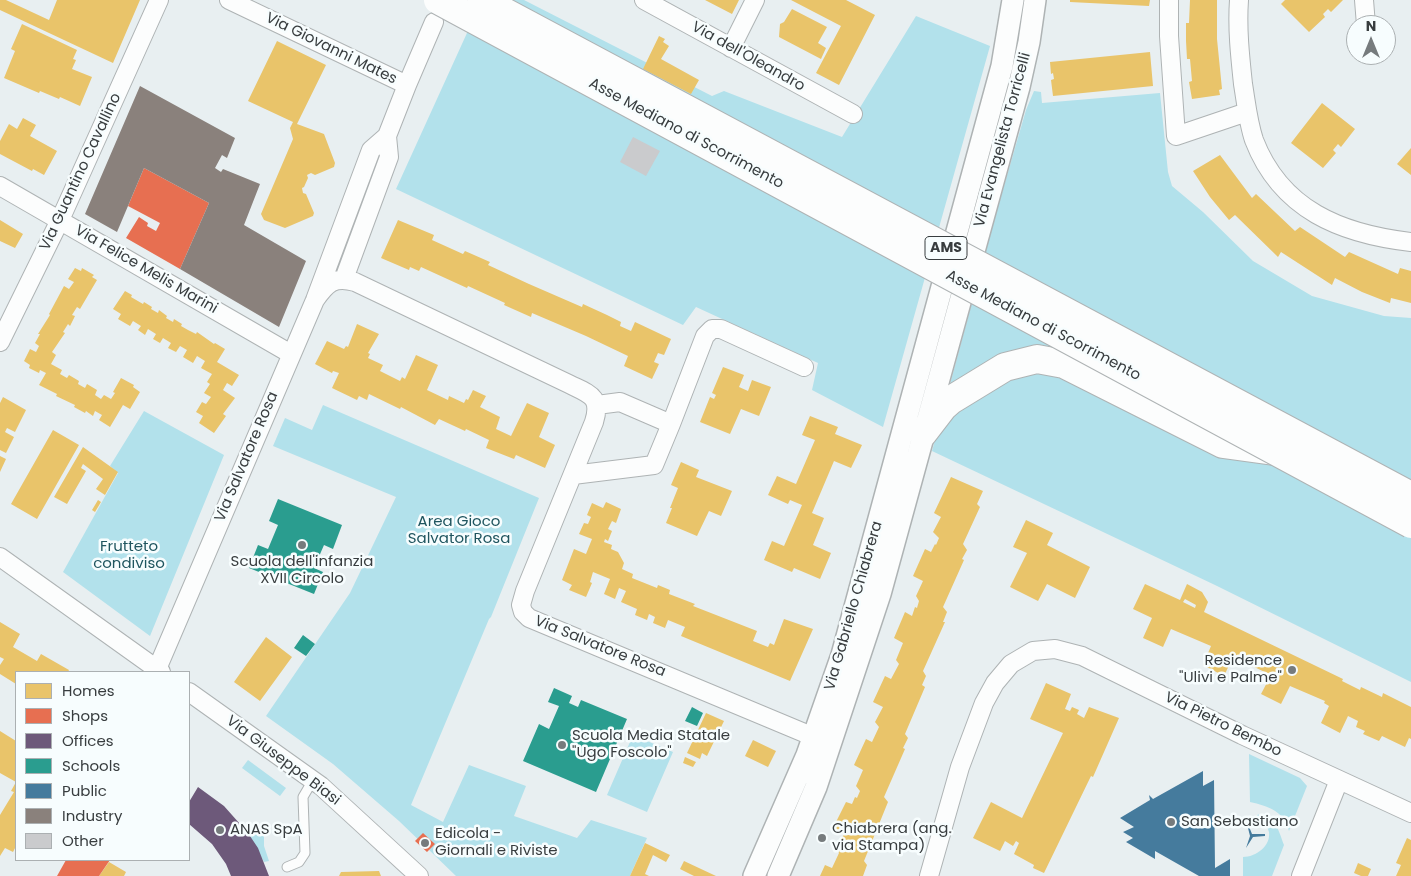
<!DOCTYPE html>
<style>
body{margin:0}
#map{position:relative;width:1411px;height:876px;overflow:hidden;background:#e8eff1;font-family:Poppins,sans-serif}
canvas{display:block}
.legend{position:absolute;left:15px;top:671px;width:175px;height:190px;box-sizing:border-box;background:#f7fdfe;border:1px solid #abb0b2;margin:0;padding:6px 9px;list-style:none;font-size:15px;color:#383d3f}
.legend li{display:flex;align-items:center;gap:10px;height:25px}
.legend b{width:25px;border:1px solid #abb0b2}
.north{position:absolute;left:1346px;top:15px;width:50px;height:50px;box-sizing:border-box;background:#f7fdfe;border:1px solid #abb0b2;border-radius:50%;rotate:0deg;font-size:14px;font-weight:700;line-height:20px;text-align:center;color:#383d3f}
.north::after{content:'';display:block;margin:auto;width:18px;height:22px;background:#767b7d;clip-path:polygon(50% 0,100% 100%,50% 72%,0 100%)}
</style>
<div id="map">
<canvas width="1411" height="876"></canvas>
<ul class="legend">
<li><b style="height:14px;background:#e9c46a"></b>Homes</li>
<li><b style="height:14px;background:#e76f51"></b>Shops</li>
<li><b style="height:14px;background:#6d597a"></b>Offices</li>
<li><b style="height:14px;background:#2a9d8f"></b>Schools</li>
<li><b style="height:14px;background:#457b9d"></b>Public</li>
<li><b style="height:14px;background:#8a817c"></b>Industry</li>
<li><b style="height:14px;background:#cacbcd"></b>Other</li>
</ul>
<div class="north">N</div>
</div>
<script>
const ctx = document.querySelector('canvas').getContext('2d');
ctx.lineJoin = 'round';
function paint(path, color) {
  ctx.fillStyle = color;
  ctx.fill(path, 'evenodd');
}
function stroke(path, color, width, dash) {
  ctx.strokeStyle = color;
  ctx.lineWidth = width;
  ctx.lineCap = dash ? 'butt' : 'round';
  ctx.setLineDash(dash || []);
  ctx.stroke(path);
}
function write(font, color, halo, rows, align = 'center') {
  ctx.font = font + ' Poppins,sans-serif';
  ctx.lineWidth = 5;
  ctx.setLineDash([]);
  ctx.textBaseline = 'middle';
  ctx.strokeStyle = halo;
  ctx.fillStyle = color;
  for (const [text, x, y, turn = 0] of rows) {
    ctx.save();
    ctx.translate(x, y);
    ctx.rotate((+turn || 0) * Math.PI / 180);
    ctx.textAlign = isNaN(turn) ? turn : align;
    if (halo) ctx.strokeText(text, 0, 0);
    ctx.fillText(text, 0, 0);
    ctx.restore();
  }
}
const green = new Path2D(`
 M482 0H524L712 96 724 91 842 137 916 16 990 46 883 427 812 390 818 363 696 307 683 325 396 189Z
 M1034 91 1041 92 1042 103 1160 93 1168 172 1172 186 1203 212 1253 261 1312 296 1384 316 1411 318V682L1215 585 932 451 995 217 1026 110Z
 M323 405 539 498 491 617 489 619 411 805 443 822 469 765 526 786 514 816 577 838 591 820 647 838 630 876H456L399 821 333 764 266 716 350 593 396 497 273 446 285 418 312 430Z
 M144 411 224 455 150 636 63 572 118 473 110 466Z
 M633 735 673 752 647 812 607 795Z
 M1249 754 1300 778 1307 786 1289 831C1284 811 1268 806 1250 802Z
 M248 760 286 788 280 796 242 768Z
 M1261 814C1276 817 1279 832 1284 845L1272 876H1243V857C1256 857 1271 846 1269 832 1267 824 1261 821 1257 815Z
 M261 826 264 831V846L269 861 264 862 248 833Z`);
const homes = new Path2D(`
 M0 0H6L49 20 57 0H140L113 63 0 10Z
 M705 0H739L732 14Z
 M791 0H846L875 15 839 85 816 73 841 26Z
 M1070 0H1150L1149 6 1070 2Z
 M1190 0H1217V39L1222 89 1219 90 1220 95 1192 99 1189 82 1192 81 1190 59H1187L1186 41V23H1189Z
 M1285 0H1343L1331 12 1328 9 1323 14 1325 17 1309 32 1281 4Z
 M792 9 827 27 818 43 826 48 821 59 779 37 780 24 784 22Z
 M22 24 77 50 73 59 76 60 72 69 92 77 80 106 60 97 59 99 40 91 39 93 4 78 15 51 11 49Z
 M659 36 665 39 663 42 669 46 661 59 699 80 691 94 643 69Z
 M277 41 326 65 297 124 324 134 335 163 334 167 315 175 311 173 307 175 308 178 304 187 302 188 303 193 306 194 314 213 313 216 285 228 264 220 261 214 293 139 290 128 293 122 248 101Z
 M1150 52 1153 86 1053 96 1051 80 1054 79 1053 73 1051 74 1050 62Z
 M1322 103 1355 129 1341 147 1338 144 1333 150 1336 153 1323 168 1291 143Z
 M23 118 36 125 30 136 57 151 44 175 33 169 32 171 0 154V141L9 124 17 129Z
 M1411 148V175L1397 164Z
 M1220 155 1252 198 1256 194 1295 231 1300 227 1345 257 1349 252 1398 274 1400 268 1411 271V303L1391 298 1390 303 1362 292 1335 278 1332 285 1281 252 1278 257 1235 215 1229 220 1210 197 1193 171Z
 M0 220 23 234 15 248 0 241Z
 M398 220 434 235 432 240 463 254 465 251 490 262 488 265 529 284 582 307 583 304 607 315 621 322 620 326 631 331 635 322 671 339 664 355 658 353 654 362 659 364 652 379 624 366 628 356 586 336 532 313 531 317 504 305 505 303 468 286 467 288 421 267 419 271 410 267 409 270 381 258Z
 M75 268 81 271 82 268 94 275 92 277 97 280 80 309 77 307 72 315 75 316 70 326 68 324 63 332 65 333 52 352 56 355 51 364 62 370 60 374 67 378 69 375 79 381 78 384 85 388 87 384 97 390 95 395 101 399 104 395 111 399 115 393 113 392 121 378 134 385 133 387 140 392 130 409 123 405 110 427 99 420 102 415 95 411 93 416 86 411 85 413 74 407 75 405 56 396 57 394 39 385 46 373 40 370 39 373 29 368 30 365 24 361 30 349 36 352 39 346 35 343 40 334H38L50 315 49 314 64 286 69 289 74 282 68 279Z
 M125 291 132 295 131 297 143 304 144 302 152 307 151 309 158 313 159 310 167 316 166 318 173 322 174 319 182 324 181 326 188 330 196 334 197 332 214 344 215 343 225 349 217 362 239 375 232 386 227 383 223 390 235 398 223 414 226 416 214 433 199 423 203 416 196 412 202 402 206 404 211 397 204 393 210 384 207 382 212 374 201 368 205 361 197 356 193 363 183 357 187 350 180 346 176 352 168 348 171 343 163 338 160 343 153 339 156 334 148 329 145 335 138 330 141 326 133 321 130 326 118 319 121 314 113 309Z
 M357 324 379 334 368 353 370 354 368 358 383 365 380 371 400 381 402 377 405 379 416 355 438 365 427 390 448 400 449 396 464 403 466 399 468 400 473 390 486 396 480 407 500 417 496 429 511 436 527 403 549 413 539 437 555 445 545 468 516 455 514 459 486 448 489 440 466 429 465 431 439 419 435 425 401 407 400 409 369 394 367 400 359 396 357 400 332 388 339 373 333 371 332 373 315 364 327 341 344 349 346 346 348 347Z
 M723 367 744 375 739 387 748 391 752 380 771 387 759 416 741 409 730 434 700 422 710 397 714 399 716 395 712 393Z
 M3 397 26 410 15 432 7 428 5 432 14 437 6 453 0 450V403Z
 M810 416 838 427 835 434 862 445 851 468 834 461 812 513 824 518 813 545 831 553 820 579 794 568 792 572 764 560 772 541 784 546 802 505 790 500 788 504 768 495 777 476 796 484 815 440 802 435Z
 M53 430 79 445 37 519 11 504Z
 M83 447 118 472 105 495 96 489 103 479 83 464 81 468 86 471 67 504 54 497Z
 M0 456 6 459 0 472Z
 M681 462 699 470 696 477 732 491 721 516 709 511 697 536 666 523 672 508H670L678 488 671 485Z
 M951 477 983 491 977 504 980 507 963 544 967 550 962 559 964 560 943 607 947 612 943 622H945L923 671 926 676 922 685 925 687 905 734 908 738 903 748 905 749 884 797 888 802 864 861 867 865 863 876H820L825 865 832 868 839 853 837 849 844 834 833 828 846 802 852 804 855 797 857 798 860 791 856 786 863 770 854 765 866 739 872 742 879 727 875 722 883 707 873 702 885 676 891 679 899 664 896 660 903 643 894 638 905 612 912 616 915 607 917 608 919 601 916 596 923 581 913 576 925 549 931 552 935 544 936 545 939 538 933 532 941 517 934 513Z
 M98 500 101 502 95 512 92 510Z
 M606 502 621 509 616 523 612 521 608 529 612 531 608 541 605 539 604 542 612 545 611 549 618 552 624 563 622 569 633 574 632 578 657 588 658 585 670 590 669 594 695 604 693 606 757 631 753 641 768 647 770 643 774 645 784 619 813 629 790 681 681 636 685 627 668 620 665 628 653 623 655 617 649 614 647 620 635 615 637 609 621 602 626 591 619 588 615 599 604 594 610 579 593 572 590 582 592 583 586 597 569 590 572 585 562 580 574 549 586 554 592 539 579 534 584 523 588 524 591 517 587 515 592 503 603 508Z
 M1026 520 1053 533 1047 545 1090 567 1075 598 1047 584 1038 601 1010 587 1027 553 1013 547Z
 M1145 584 1180 600 1187 584 1202 592 1208 602 1204 612 1343 679 1342 681 1360 690 1361 687 1382 697 1383 693 1411 707V739L1409 738 1405 747 1382 736 1379 741 1363 734 1365 731 1356 727 1358 721 1348 716 1340 733 1321 723 1329 706 1324 703 1325 701 1290 686 1281 704 1261 694 1271 675 1233 657 1224 676 1203 665 1211 646 1171 629 1163 647 1143 638 1152 618 1133 609ZM1185 599 1196 605 1195 608 1183 602Z
 M0 622 20 634 13 647 37 661 41 654 69 670 68 672H16V684L0 674V665L4 659 0 657Z
 M266 637 292 657 260 701 234 682Z
 M1046 683 1071 694 1065 709 1070 711 1072 707 1079 710 1077 714 1084 718 1089 707 1119 718 1093 777 1091 776 1044 873 1033 868 1034 865 1014 854 1019 843 1016 841 1013 846 1005 841 1000 851 973 838 991 802 1022 818 1063 733 1030 719Z
 M706 713 724 721 707 756 702 753 700 759 687 753Z
 M0 731 16 741V846L13 852 5 848 0 856V815L14 792 11 791 16 782 0 773Z
 M753 740 776 751 768 767 745 756Z
 M685 757 696 762 693 767 683 763Z
 M1407 838 1411 840V876H1396L1401 865 1396 863Z
 M645 843 670 855 666 862 653 855 645 874 649 876H630Z
 M684 861 716 876H694L680 869Z
 M109 862 126 872 124 876H99Z
 M1358 863 1371 869 1368 876H1361L1354 873Z
 M379 871 381 876H339L341 872Z`);
const shops = new Path2D(`
 M144 168 209 203 180 269 126 238 139 217 148 223 147 226 156 231 160 223 128 206Z
 M423 833 435 844 427 852 415 841Z
 M66 860H110L99 876H57Z`);
const offices = new Path2D(`
 M198 787 224 806 248 833 258 848 269 876H231L226 864 212 844 189 824V802Z`);
const schools = new Path2D(`
 M278 499 342 525 333 549 324 545 314 568 323 572 314 594 249 568 258 545 268 549 278 525 269 521Z
 M303 635 315 644 306 656 294 648Z
 M554 688 572 696 569 703 578 707 581 700 627 719 596 792 523 761 539 724 549 729 559 706 548 702Z
 M692 707 703 713 697 726 685 721Z`);
const public = new Path2D(`
 M1203 771V786L1214 780 1215 868 1230 859V876H1199L1155 851V859L1126 842 1133 838 1123 832 1134 827 1120 818 1150 800 1149 795 1153 799Z
 M1247 824H1248L1252 834H1265V836L1253 837 1246 848 1250 836Z`);
const industry = new Path2D(`
 M140 86 235 138 227 158 222 155 215 168 221 172 223 169 260 184 244 225 306 261 279 327 180 269 209 203 144 168 117 232 85 214Z`);
const building = new Path2D(`
 M633 137 660 151 646 176 620 162Z`);
const service = new Path2D(`
 M287 867 299 862 305 853 303 797 313 780`);
const minor = new Path2D(`
 M229 0 407 85
 M644 0 853 114
 M1169 0V36L1176 136 1247 112
 M1239 0C1237 28 1240 56 1243 84 1246 102 1248 122 1254 140 1281 210 1341 234 1411 242
 M1364 0 1366 25
 M731 48 755 0
 M0 186 291 354
 M344 279 389 157 387 136 407 85 434 22
 M315 300C327 283 334 276 355 282L569 384C589 394 602 396 594 422L525 591 521 605 523 612 529 618 814 737
 M0 342 60 220 159 0
 M671 424 705 336 712 329H721L804 367
 M573 475 654 465 671 424 620 402 597 405
 M0 557 161 672
 M157 669 315 300 371 150 387 136
 M189 692 321 786 419 876
 M929 876 960 767 984 703 995 683 1011 664 1033 651 1055 649 1082 656 1242 735 1411 813
 M1301 876 1339 780`);
const tertiary = new Path2D(`
 M754 876 807 755 842 655 1002 66 1013 0
 M778 876 816 787 880 594 1019 87 1029 42 1035 0`);
const trunk = new Path2D(`
 M923 433 943 407 951 400 1005 367 1037 359 1064 364 1223 444 1274 451`);
const trunkBridge = new Path2D(`
 M438 0 1411 524
 M482 0 1411 496`);
const markers = [
 [302,545,5,"#767b7d"],
 [1292,670,5,"#767b7d"],
 [562,745,5,"#767b7d"],
 [1171,822,5,"#767b7d"],
 [220,830,5,"#767b7d"],
 [822,838,5,"#767b7d"],
 [425,843,5,"#767b7d"]
];
const shields = [
 [946,248,42]
];
const shieldNames = [
 ["AMS",946,248]
];
const streetNames = [
 ["Via Giovanni Mates",331,49,26],
 ["Via dell'Oleandro",748,57,29],
 ["Asse Mediano di Scorrimento",686,134,28],
 ["Via Evangelista Torricelli",1003,140,-75],
 ["Via Guantino Cavallino",81,172,-65],
 ["Via Felice Melis Marini",146,270,30],
 ["Asse Mediano di Scorrimento",1043,326,28],
 ["Via Salvatore Rosa",247,457,-67],
 ["Via Gabriello Chiabrera",854,606,-74],
 ["Via Salvatore Rosa",600,647,22],
 ["Via Pietro Bembo",1223,725,26],
 ["Via Giuseppe Biasi",283,761,37]
];
const parkNames = [
 ["Area Gioco",459,522],
 ["Salvator Rosa",459,539],
 ["Frutteto",129,547],
 ["condiviso",129,564]
];
const poiNames = [
 ["Scuola dell'infanzia",302,562,"center"],
 ["XVII Circolo",302,579,"center"],
 ["Residence",1282,661,"right"],
 ["\"Ulivi e Palme\"",1282,678,"right"],
 ["Scuola Media Statale",572,736],
 ["\"Ugo Foscolo\"",572,753],
 ["San Sebastiano",1181,822],
 ["Chiabrera (ang.",832,829],
 ["via Stampa)",832,846],
 ["ANAS SpA",230,830],
 ["Edicola -",435,834],
 ["Giornali e Riviste",435,851]
];
paint(green, '#b2e1eb');
paint(homes, '#e9c46a');
paint(shops, '#e76f51');
paint(offices, '#6d597a');
paint(schools, '#2a9d8f');
paint(public, '#457b9d');
paint(industry, '#8a817c');
paint(building, '#cacbcd');
stroke(service, '#aeb3b4', 11);
stroke(minor, '#aeb3b4', 20);
stroke(tertiary, '#aeb3b4', 24);
stroke(trunk, '#aeb3b4', 30);
stroke(service, '#fcfdfd', 9);
stroke(minor, '#fcfdfd', 18);
stroke(tertiary, '#fcfdfd', 21);
stroke(trunk, '#fcfdfd', 28);
stroke(trunkBridge, '#aeb3b4', 30, []);
stroke(trunkBridge, '#fcfdfd', 28);
for (const [x, y, r, color] of markers) {
  const dot = new Path2D();
  dot.arc(x, y, r, 0, 2 * Math.PI);
  ctx.fillStyle = color;
  ctx.fill(dot);
  stroke(dot, '#f7fdfe', 2);
}
for (const [x, y, w] of shields) {
  const box = new Path2D();
  box.roundRect(x - w / 2, y - 11.5, w, 23, 4);
  ctx.fillStyle = '#f7fdfe';
  ctx.fill(box);
  stroke(box, '#383d3f', 1);
}
write('bold 14px', '#383d3f', null, shieldNames);
write('15px', '#383d3f', '#f7fdfe', streetNames);
write('15px', '#1f555f', '#f7fdfe', parkNames);
write('15px', '#383d3f', '#f7fdfe', poiNames, 'left');
</script>
